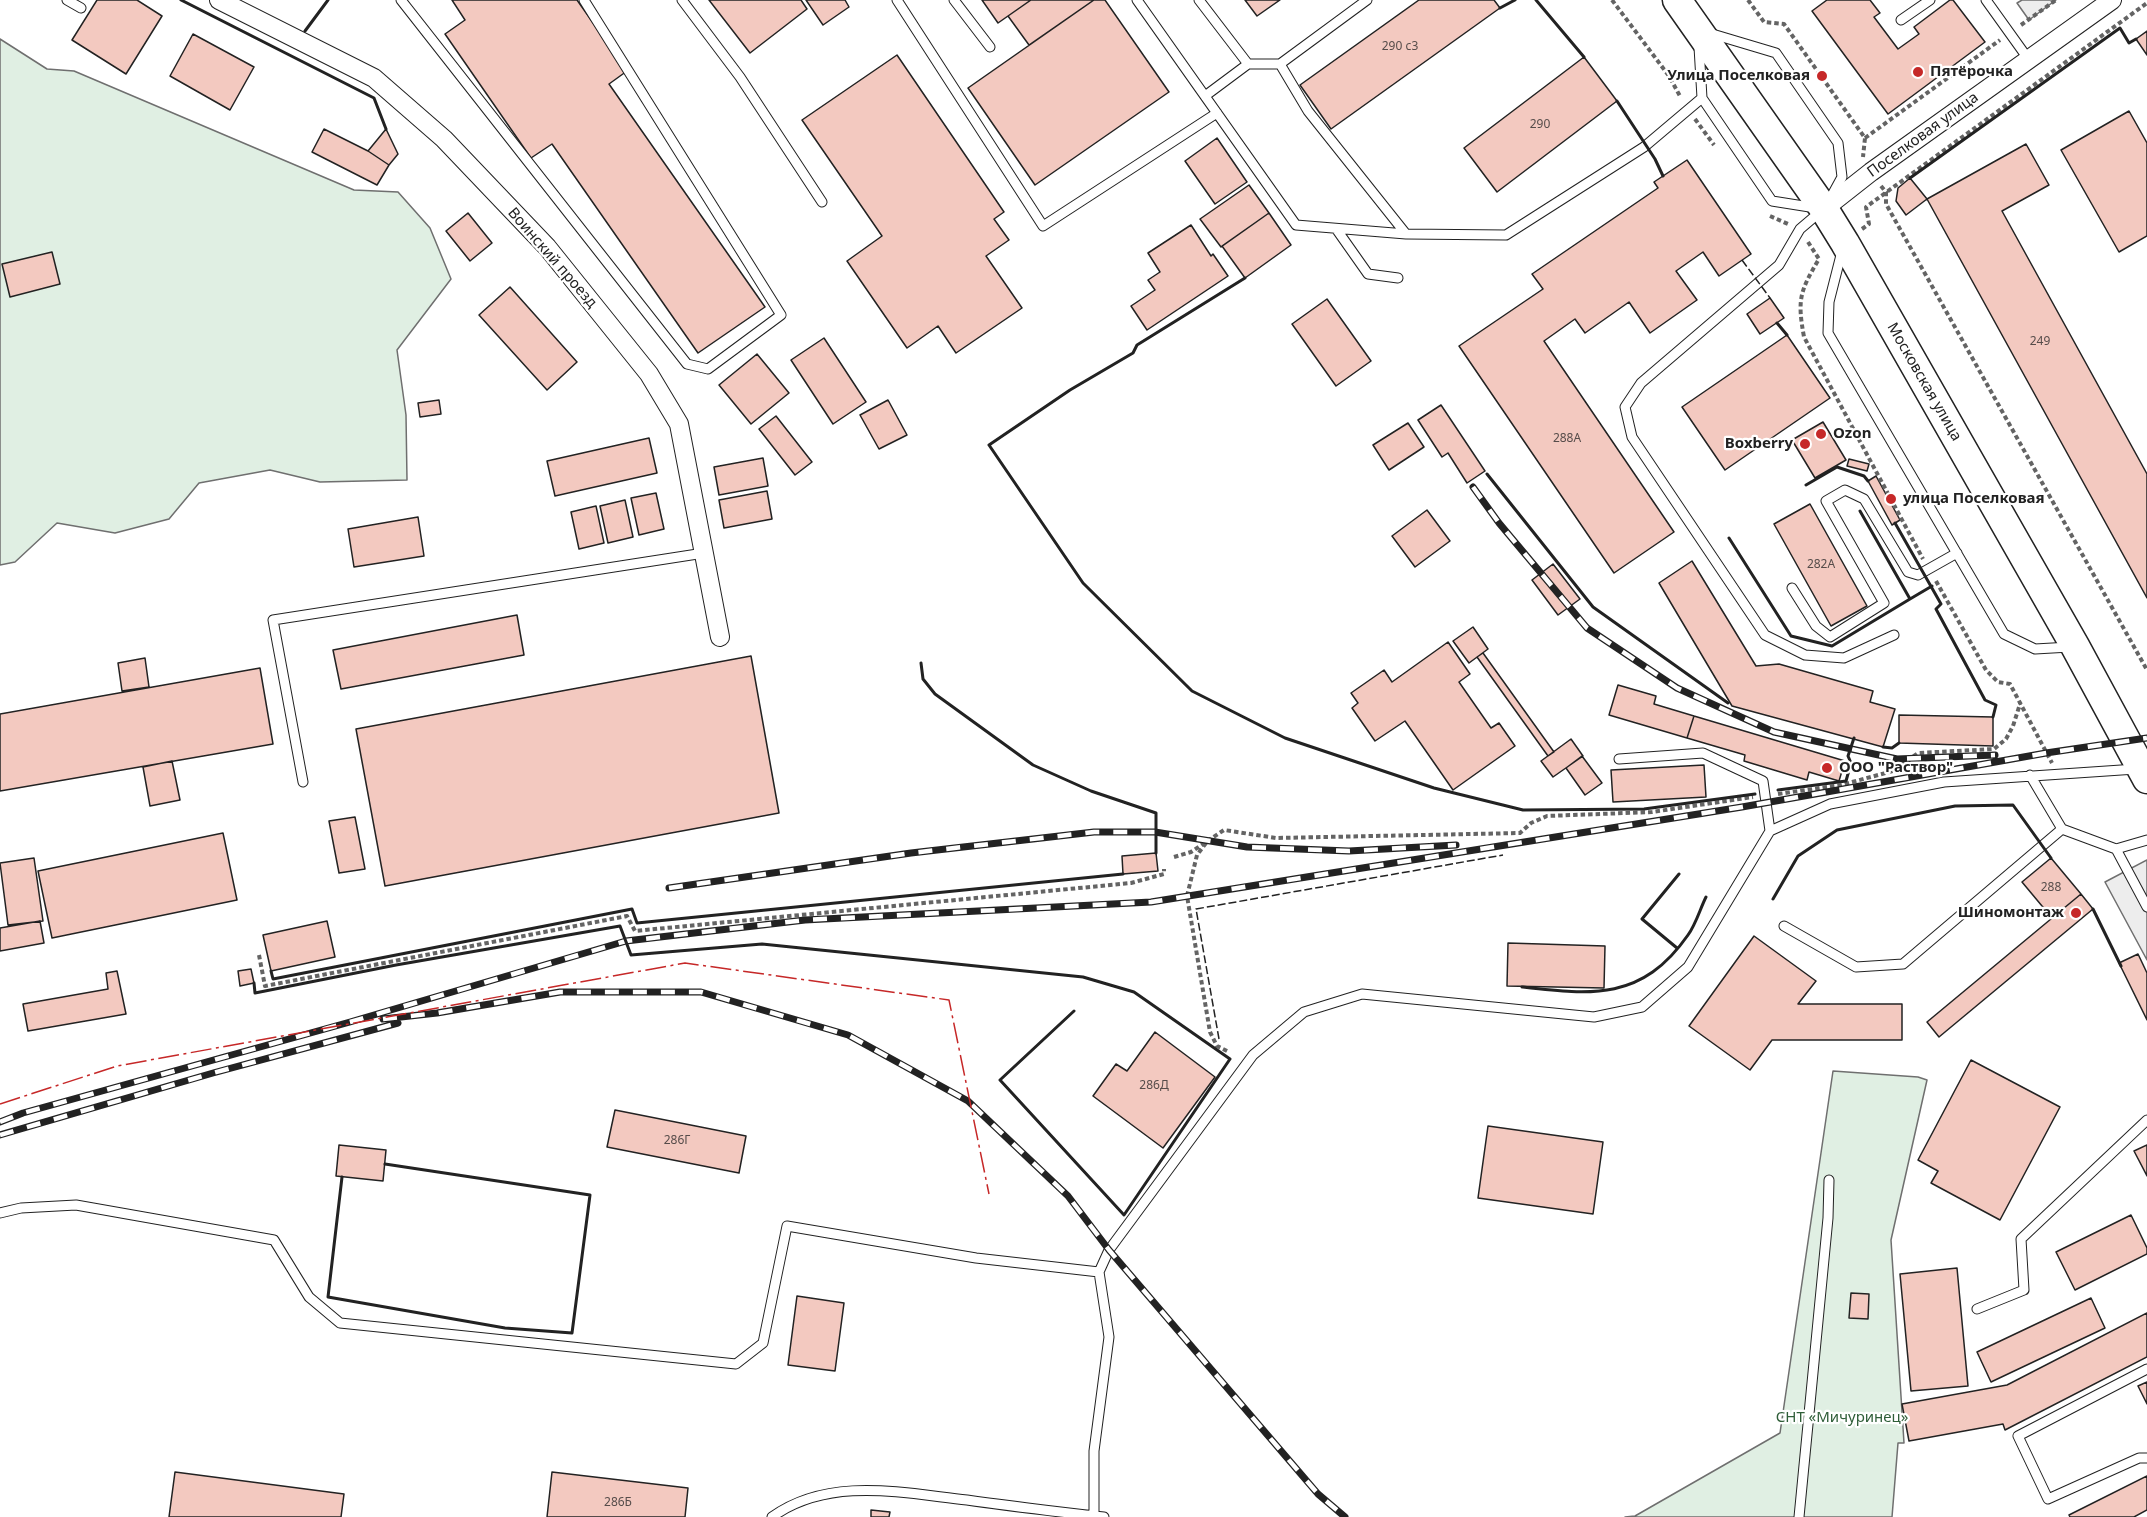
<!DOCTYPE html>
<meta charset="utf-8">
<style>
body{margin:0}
canvas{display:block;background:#fff}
</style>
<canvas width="2147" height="1517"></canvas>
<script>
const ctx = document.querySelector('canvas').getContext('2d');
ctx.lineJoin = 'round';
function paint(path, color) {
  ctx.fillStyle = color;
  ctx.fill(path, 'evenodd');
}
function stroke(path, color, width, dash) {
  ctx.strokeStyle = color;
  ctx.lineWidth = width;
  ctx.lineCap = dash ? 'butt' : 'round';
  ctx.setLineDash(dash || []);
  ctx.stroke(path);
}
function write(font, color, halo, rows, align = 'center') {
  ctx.font = font + ' "Noto Sans",sans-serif';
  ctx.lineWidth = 4.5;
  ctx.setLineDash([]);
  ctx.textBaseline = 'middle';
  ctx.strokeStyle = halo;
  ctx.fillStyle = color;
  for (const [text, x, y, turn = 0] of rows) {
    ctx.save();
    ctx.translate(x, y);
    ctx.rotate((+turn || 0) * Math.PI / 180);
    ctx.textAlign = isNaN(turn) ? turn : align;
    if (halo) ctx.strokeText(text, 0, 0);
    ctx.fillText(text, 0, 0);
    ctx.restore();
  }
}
const green = new Path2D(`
 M0 39 47 69 74 71 354 190 398 192 430 228 451 279 397 350 406 415 407 480 320 482 270 470 199 483 169 519 115 533 57 523 15 562 0 565Z
 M1833 1071 1918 1077 1927 1080 1891 1240 1904 1443H1898L1892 1517H1625L1635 1516 1780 1433Z`);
const parking = new Path2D(`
 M2022 0H2056L2029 20 2017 3Z
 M2147 860V960L2105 882Z`);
const building = new Path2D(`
 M97 0H137L162 16 126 74 72 40Z
 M452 0H577L627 71 609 84 765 307 698 353 552 144 531 158 445 34 465 20Z
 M709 0H801L807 9 750 53Z
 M806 0H845L849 7 823 25Z
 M982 0H1031L998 23Z
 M1031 0H1094L1029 45 1008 16Z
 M1094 0H1105L1169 92 1035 185 968 88Z
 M1245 0H1280L1257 16Z
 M1419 0H1494L1500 8 1331 129 1300 85Z
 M1827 0H1870L1880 13 1874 17 1898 49 1919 34 1914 27 1950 0H1953L1985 42 1888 114 1812 11Z
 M2147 31V55L2136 39Z
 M193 34 254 67 230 110 170 76Z
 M897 55 1004 212 994 219 1009 240 986 256 1022 308 956 353 938 326 907 348 847 261 882 236 802 120Z
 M1584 57 1617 101 1497 192 1464 148Z
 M2129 111 2147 143V236L2119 252 2061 150Z
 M324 129 368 151 389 165 377 185 312 152Z
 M386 129 398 154 389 165 368 151Z
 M1217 138 1247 182 1215 204 1185 161Z
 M2026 144 2049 185 2002 211 2147 474V598L1927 199Z
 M1687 160 1751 254 1719 276 1703 252 1676 271 1697 300 1650 333 1629 302 1585 333 1575 319 1544 341 1674 532 1614 573 1459 346 1543 289 1532 274 1658 188 1654 182Z
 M1910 178 1927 199 1906 215 1896 201 1898 188Z
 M1249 185 1269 213 1221 247 1200 219Z
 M468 213 492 243 470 261 446 231Z
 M1269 213 1291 245 1245 278 1222 246Z
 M1191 225 1211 256 1213 254 1228 276 1147 330 1131 306 1155 290 1148 280 1160 272 1148 253Z
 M52 252 60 284 10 297 2 264Z
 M510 287 577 362 547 390 479 315Z
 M1770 298 1784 318 1760 334 1747 314Z
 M1327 299 1371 361 1336 386 1292 324Z
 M1787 335 1830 398 1725 470 1682 407Z
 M824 338 866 402 833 424 791 360Z
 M757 354 789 393 751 424 719 385Z
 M439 400 441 414 420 417 418 403Z
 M888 400 907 435 879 449 860 415Z
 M1441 405 1485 471 1467 483 1448 453 1442 457 1418 420Z
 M776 416 812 462 795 475 759 429Z
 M1823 422 1846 460 1815 478 1792 440Z
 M1408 423 1424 447 1389 470 1373 445Z
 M649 438 657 473 555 496 547 461Z
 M763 458 768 486 719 495 714 467Z
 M1849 459 1869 464 1867 471 1847 466Z
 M1876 476 1900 520 1892 525 1868 481Z
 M767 491 772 519 724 528 719 500Z
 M656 493 664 529 639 535 631 498Z
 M625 500 633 537 608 543 600 506Z
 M1810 504 1867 606 1831 626 1774 524Z
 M596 506 604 543 579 549 571 512Z
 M1427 510 1450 541 1415 567 1392 536Z
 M418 517 424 556 354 567 348 529Z
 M1692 561 1756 666 1779 664 1873 691 1870 702 1895 709 1883 747 1732 706 1659 583Z
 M1553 564 1580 599 1558 615 1532 580Z
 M517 615 524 655 341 689 333 650Z
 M1473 627 1488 649 1469 663 1453 641Z
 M1448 642 1470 674 1459 682 1491 728 1499 723 1515 746 1453 790 1405 721 1375 741 1352 708 1358 703 1351 693 1384 670 1392 682Z
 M1483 653 1554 752 1548 756 1477 657Z
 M751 656 779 813 385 886 356 729Z
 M145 658 149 687 122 691 118 663Z
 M260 668 273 744 0 791V714Z
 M1618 685 1656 696 1654 704 1694 716 1687 738 1609 715Z
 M1899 715 1993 717V746L1899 743Z
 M1694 716 1845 761 1839 781 1809 772 1807 780 1744 761 1745 755 1687 738Z
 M1571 739 1583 756 1553 777 1541 761Z
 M1582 756 1602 783 1585 795 1566 768Z
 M172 761 180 800 150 806 143 767Z
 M1704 765 1706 797 1613 802 1611 770Z
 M355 817 365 869 339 873 329 821Z
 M223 833 237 900 52 938 38 871Z
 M1156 853 1158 871 1123 874 1122 856Z
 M34 858 43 921 8 925 0 863Z
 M2051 858 2081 894 2052 918 2022 882Z
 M2081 894 2093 909 1939 1037 1927 1022Z
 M40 921 44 943 0 951V928Z
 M327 921 335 957 271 971 263 935Z
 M1754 936 1816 981 1798 1004H1902V1040H1772L1750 1070 1689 1026Z
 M1508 943 1605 946 1604 988 1507 986Z
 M2138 954 2147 973V1020L2119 963Z
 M251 969 254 983 240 986 238 971Z
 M117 971 126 1014 28 1031 23 1004 108 989 106 973Z
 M1155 1032 1215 1077 1163 1148 1093 1096 1116 1064 1127 1071Z
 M1971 1060 2060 1107 2000 1220 1931 1183 1938 1171 1918 1160Z
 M615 1110 746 1136 739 1173 607 1147Z
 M1488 1126 1603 1142 1593 1214 1478 1198Z
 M339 1145 386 1150 383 1181 336 1176Z
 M2147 1145V1176L2134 1151Z
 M2131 1215 2147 1248V1254L2075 1290 2056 1252Z
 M1957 1268 1968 1386 1911 1391 1900 1274Z
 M1851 1293 1869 1294 1868 1319 1849 1318Z
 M797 1296 844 1303 835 1371 788 1365Z
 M2091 1298 2105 1328 1991 1382 1977 1352Z
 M2147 1313V1357L2005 1430 2003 1424 1909 1441 1902 1404 2007 1385Z
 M2147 1382V1404L2138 1386Z
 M175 1472 344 1494 341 1517H169Z
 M552 1472 688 1488 685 1517H547Z
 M2147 1476V1510L2134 1517H2070L2069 1515Z
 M871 1510 890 1512 889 1517H871Z`);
const path = new Path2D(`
 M1612 0 1669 76 1681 98
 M1748 0 1764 22 1784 24 1865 138 1863 157
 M2021 25 2056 0
 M1695 119 1714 145
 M1865 138 2000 40
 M1881 186 1886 192V204L2147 670
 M1770 216 1788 224
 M1862 229 1869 224 1866 207 2147 3
 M1808 242 1819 259C1800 291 1797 299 1804 337L1923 559
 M1936 581 1986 670 1998 682 2010 684 2052 763
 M1778 794 1841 785 1893 771 1918 753 1994 749 2006 739 2013 726 2020 704
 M1206 843 1197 855 1187 896 1210 1032 1217 1046 1229 1052
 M1174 857 1191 852 1224 830 1276 838 1520 833 1531 823 1547 816 1652 812 1753 797
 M259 955 265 986 627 916 635 931 1131 883 1164 874V869`);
const service = new Path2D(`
 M67 0 81 8
 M401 0 687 364 708 369 781 315 584 0
 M682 0 740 77 822 202
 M897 0 1043 226 1217 113
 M954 0 990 47
 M1137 0 1296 225 1406 234 1506 235 1644 147 1702 98
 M1199 0 1248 64
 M1986 0 2029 60
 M1901 20 1930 0
 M1709 33 1776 53 1838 143 1842 177 1830 199
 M1699 47 1702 98 1772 201 1816 208
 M1280 64 1308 111 1406 234
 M1205 96 1248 64H1280L1367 0
 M1820 212 1800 229 1779 265 1641 383 1625 407 1632 437 1765 635 1805 655 1844 658 1894 635
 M1337 230 1368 274 1398 278
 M1842 251 1829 302 1828 333 2004 634 2035 649 2070 647
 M1792 588 1816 626 1830 637 1884 603 1826 501 1845 490 1864 499 1908 572 1918 575 1957 553
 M1619 759 1703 753 1763 781 1770 831
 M2030 775 2062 829 2116 849 2147 840
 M303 782 273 620 704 553
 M2116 849 2147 907
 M1784 926 1856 967 1903 964 2062 829
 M0 1213 21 1208 76 1205 274 1240 309 1297 340 1323 736 1364 763 1343 787 1226 976 1258 1099 1272
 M1977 1309 2024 1290 2021 1239 2147 1120
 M2147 1369 2018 1436 2048 1499 2139 1458H2147
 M772 1517C829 1476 902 1493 967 1500 1009 1506 1052 1511 1094 1516
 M1104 1517 1094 1516V1451L1109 1337 1099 1272 1109 1250 1253 1055 1304 1012 1362 994 1594 1017 1642 1007 1688 967 1770 831 1830 804 1944 782 2136 769
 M1799 1517 1828 1218 1829 1180`);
const minor = new Path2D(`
 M219 0 374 78 444 139 547 247 649 374 679 424 720 637
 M1824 209 1871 172 2112 0`);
const primary = new Path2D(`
 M1677 0 1824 209 1845 243 2075 646 2147 779`);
const rail = new Path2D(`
 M1473 487 1499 523 1587 628 1677 688 1774 732 1897 759 1995 755
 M669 888 911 853 1094 832H1155L1247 847 1349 851 1456 845
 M383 1019 437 1013 560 992H701L848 1035 968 1101 1068 1196 1109 1250 1318 1494 1345 1517
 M0 1122 23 1113 350 1022 626 941 805 920 1151 902 1742 807 2046 753 2147 738
 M0 1135 213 1073 398 1023`);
const fence = new Path2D(`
 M1742 260 1770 298
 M1219 1039 1196 909 1503 855`);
const wall = new Path2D(`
 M181 0 374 98 386 129
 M1536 0 1584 57
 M1500 8 1515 0
 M305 31 328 0
 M1617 101 1655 159 1663 176
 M1910 178 2120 28 2129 43 2136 39
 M1245 278 1137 345 1133 353 1070 390 989 445 1083 583 1192 691 1285 738 1434 788 1523 810 1644 809 1755 794
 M1777 323 1787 335
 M1487 474 1593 607 1728 703
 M1806 485 1837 467 1864 476 1868 481
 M1895 523 1941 604 1936 609 1985 700 1996 705 1993 717
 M1729 538 1791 636 1832 646 1910 599 1860 511
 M1910 599 1932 586
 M921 663 923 679 935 694 1033 765 1091 791 1156 813V853
 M1883 747 1892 748 1899 743
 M1778 790 1846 781 1851 763 1848 756 1854 738
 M1773 899 1798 856 1837 830 1955 806 2013 805 2051 858
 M2093 909 2121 966
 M1677 948 1642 919 1679 874
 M271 971 273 979 632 909 637 923 1123 874
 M254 983 255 993 396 965 620 926 631 955 762 944 1083 977 1134 992 1230 1059 1124 1215 1000 1080 1074 1011
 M1522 987C1592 995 1642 1001 1688 935 1696 924 1700 909 1706 897
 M342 1177 328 1297 505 1328 572 1333 590 1195 385 1164`);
const power = new Path2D(`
 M0 1104 117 1066 685 963 949 1000 989 1194`);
const markers = [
 [1918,72,6,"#c62828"],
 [1822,76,6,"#c62828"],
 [1821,434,6,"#c62828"],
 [1805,444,6,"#c62828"],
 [1891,499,6,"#c62828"],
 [1827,768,6,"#c62828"],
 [2076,913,6,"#c62828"]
];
const numberNames = [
 ["290 с3",1400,47],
 ["290",1540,125],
 ["249",2040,342],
 ["288А",1567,439],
 ["282А",1821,565],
 ["288",2051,888],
 ["286Д",1154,1086],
 ["286Г",677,1141],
 ["286Б",618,1503]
];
const poiNames = [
 ["Пятёрочка",1930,72],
 ["Улица Поселковая",1810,76,"right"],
 ["Ozon",1833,434],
 ["Boxberry",1793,444,"right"],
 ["улица Поселковая",1903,499],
 ["ООО \"Раствор\"",1839,768],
 ["Шиномонтаж",2064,913,"right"]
];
const streetNames = [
 ["Поселковая улица",1923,135,-36],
 ["Воинский проезд",552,258,49],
 ["Московская улица",1924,382,60]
];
const parkNames = [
 ["СНТ «Мичуринец»",1842,1418]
];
paint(green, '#e0efe3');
stroke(green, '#6f6f6f', 1.5);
paint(parking, '#ededed');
stroke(parking, '#6f6f6f', 1.5);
paint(building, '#f3c9c0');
stroke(building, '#222', 1.5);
stroke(service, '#222', 11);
stroke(minor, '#222', 20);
stroke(primary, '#222', 31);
stroke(path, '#646464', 4, [4.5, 3]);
stroke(service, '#fff', 9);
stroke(minor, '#fff', 18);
stroke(primary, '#fff', 28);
stroke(rail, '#222', 7);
stroke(rail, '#fff', 4.5, [14]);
stroke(fence, '#222', 1.5, [8, 3]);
stroke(wall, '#222', 3);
stroke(power, '#c62828', 1.5, [21, 4.5, 3, 4.5]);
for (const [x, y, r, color] of markers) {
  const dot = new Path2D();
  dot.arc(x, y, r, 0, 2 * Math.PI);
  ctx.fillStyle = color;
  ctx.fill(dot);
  stroke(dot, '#fff', 2);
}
write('12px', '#564c4a', null, numberNames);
write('bold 15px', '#222', '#fff', poiNames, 'left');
write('15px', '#222', '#fff', streetNames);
write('15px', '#2f5e38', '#fff', parkNames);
</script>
